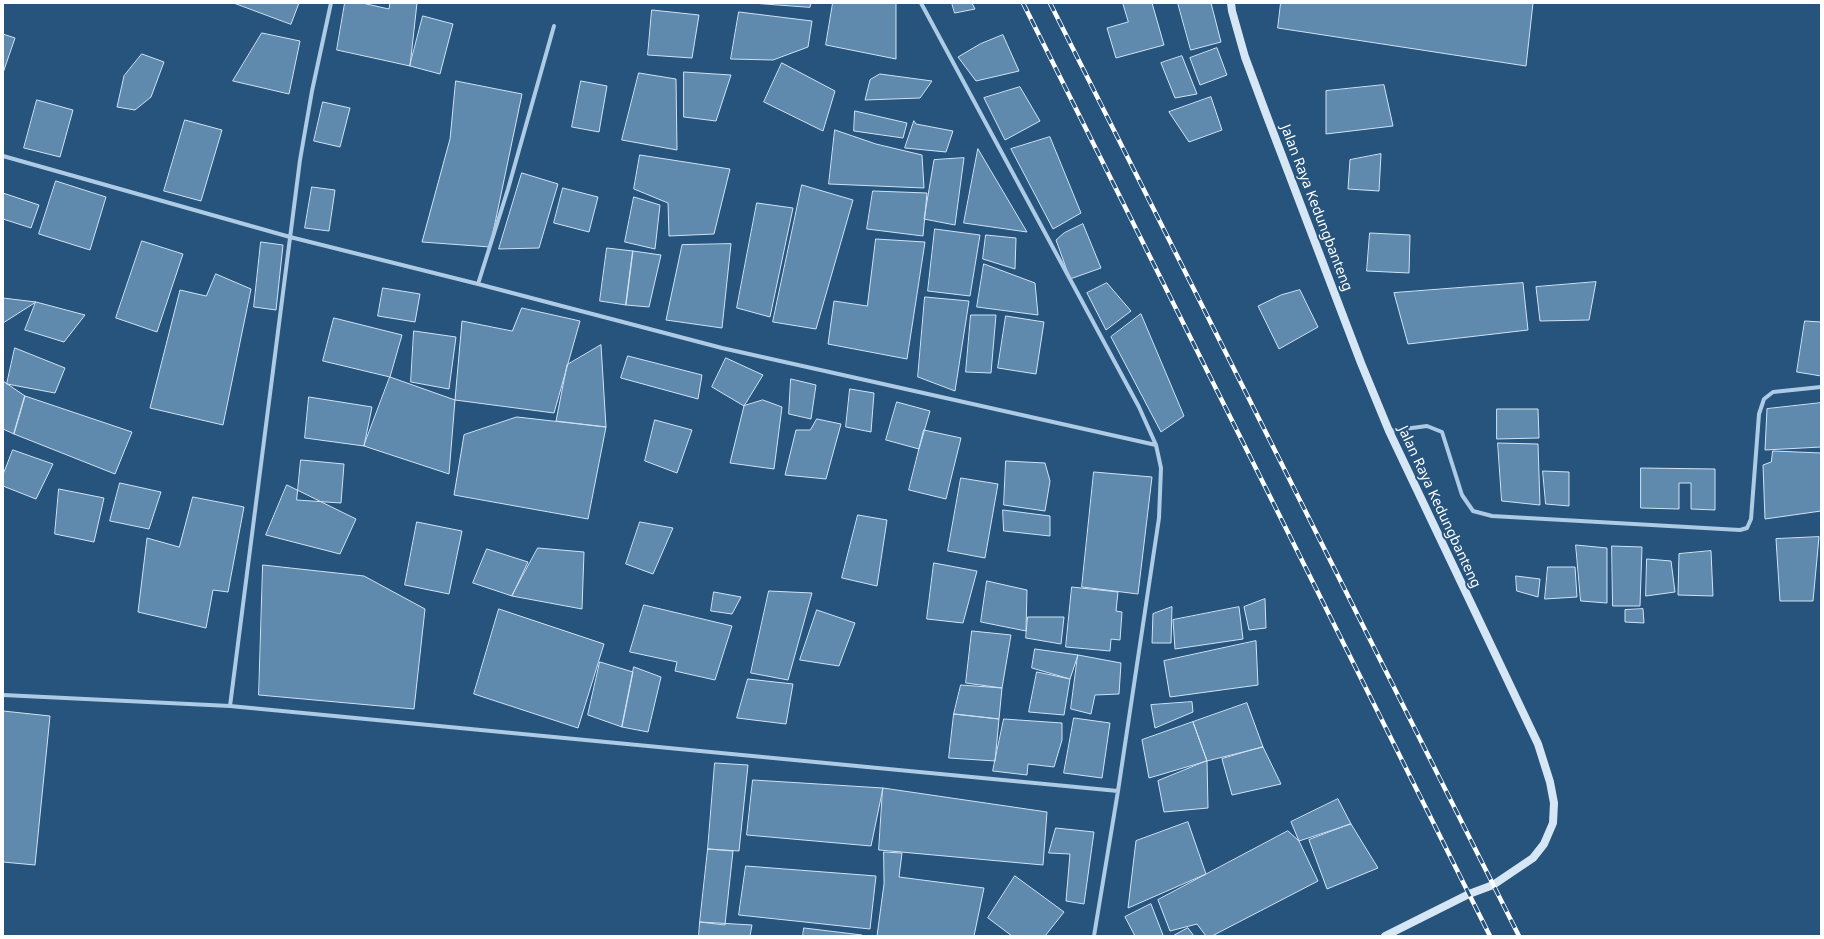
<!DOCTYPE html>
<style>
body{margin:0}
#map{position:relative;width:1824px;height:939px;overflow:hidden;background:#27547d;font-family:"Noto Sans",sans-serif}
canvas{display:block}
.frame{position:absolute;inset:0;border:4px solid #fff;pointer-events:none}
</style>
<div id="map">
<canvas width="1824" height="939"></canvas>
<div class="frame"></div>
</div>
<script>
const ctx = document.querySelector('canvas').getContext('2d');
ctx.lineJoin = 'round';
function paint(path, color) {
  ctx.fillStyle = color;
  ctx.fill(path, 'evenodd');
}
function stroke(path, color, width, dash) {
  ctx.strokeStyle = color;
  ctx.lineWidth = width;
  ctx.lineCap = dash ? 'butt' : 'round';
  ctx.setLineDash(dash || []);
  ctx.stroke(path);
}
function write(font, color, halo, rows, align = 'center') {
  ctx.font = font + ' "Noto Sans",sans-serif';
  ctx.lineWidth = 4;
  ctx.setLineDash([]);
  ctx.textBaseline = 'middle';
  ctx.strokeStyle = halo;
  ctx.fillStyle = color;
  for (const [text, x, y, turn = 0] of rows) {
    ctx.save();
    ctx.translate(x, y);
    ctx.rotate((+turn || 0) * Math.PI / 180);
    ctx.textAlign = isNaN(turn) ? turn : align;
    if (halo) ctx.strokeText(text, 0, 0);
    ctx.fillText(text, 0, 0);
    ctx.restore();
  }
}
const building = new Path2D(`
 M234 3H299L291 24Z
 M345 3H362L389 9 390 3H417L410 66 337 50Z
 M752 3H811L810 7Z
 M833 3H896V59L826 45Z
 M952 3H972L975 9 955 13Z
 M1123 3H1152L1164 45 1116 58 1107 28 1128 22Z
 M1178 3H1211L1221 42 1191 50Z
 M1281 3H1533L1526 66 1278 28Z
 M652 10 699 15 692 58 648 55Z
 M739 12 812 21 808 47 773 60 731 59Z
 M423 16 453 24 440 74 410 66Z
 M262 33 300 41 289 94 233 81Z
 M3 34 15 38 3 73Z
 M1003 35 1019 71 976 81 958 57 980 44Z
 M1217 48 1227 75 1200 85 1190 58Z
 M142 54 164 62 151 97 135 110 117 107 124 76Z
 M1182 56 1197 94 1175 98 1161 63Z
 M782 63 835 91 823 131 764 102Z
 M684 72 731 75 716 121 684 117Z
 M639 73 676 79 677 150 622 140Z
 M880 74 932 81 920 98 865 100 870 80Z
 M456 81 522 94 490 247 422 242 450 139Z
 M581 81 607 86 599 132 572 127Z
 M1384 85 1393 126 1326 134V91Z
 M1020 87 1040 121 1005 140 984 98Z
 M1211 97 1222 130 1189 142 1169 112Z
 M37 100 73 110 60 157 24 148Z
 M323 102 350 108 340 147 314 141Z
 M855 111 907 123 903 138 854 131Z
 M185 120 222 130 201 201 164 191Z
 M914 121 916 124 953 131 946 152 905 148Z
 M835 130 876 144 922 155 924 188 829 184Z
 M1050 137 1081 213 1053 229 1011 149Z
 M978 149 1027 232 964 223Z
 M1381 154 1379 191 1348 189 1350 160Z
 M640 155 730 169 714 234 669 236 668 203 634 189Z
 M964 158 955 225 924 219 934 160Z
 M522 173 558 184 539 248 499 249Z
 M56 181 106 197 90 250 39 234Z
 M802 185 853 200 816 329 773 322Z
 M312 187 335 190 329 231 305 228Z
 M563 188 598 197 589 232 554 223Z
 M873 191 927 193 923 236 867 229Z
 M3 193 39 205 31 228 3 219Z
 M634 197 660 205 655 249 625 242Z
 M757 203 793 208 770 317 737 308Z
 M1083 224 1101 268 1070 279 1056 240 1064 233Z
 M935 229 980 235 970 296 928 291Z
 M1370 233 1410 235 1409 273 1367 271Z
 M986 235 1016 238 1015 269 983 259Z
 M876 239 925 242 907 359 828 344 834 301 867 306Z
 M142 241 183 254 157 332 116 318Z
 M261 242 283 245 276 310 254 307Z
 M731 244 722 328 666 320 682 245Z
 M607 248 633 251 626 305 600 301Z
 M633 251 661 255 649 307 626 305Z
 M984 264 1035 283 1038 315 977 307Z
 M216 274 251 289 223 425 150 408 180 290 206 296Z
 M1596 282 1589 320 1540 321 1536 287Z
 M1107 283 1131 311 1106 330 1087 293Z
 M1523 283 1528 330 1408 344 1394 293Z
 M383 288 420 294 415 322 378 316Z
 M1300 290 1318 327 1279 349 1258 306 1281 295Z
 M925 297 969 301 955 391 918 377Z
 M3 298 36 302 3 323Z
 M36 302 85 315 64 342 25 330Z
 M522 308 580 321 554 413 455 400 462 321 512 331Z
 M1141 314 1184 416 1161 432 1111 337Z
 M971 315H996L991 373 966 372Z
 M1006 316 1044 322 1036 374 998 368Z
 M334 318 402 335 390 377 323 361Z
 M1805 321 1821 322V376L1797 372Z
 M414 331 456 337 449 389 411 382Z
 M601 345 606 427 556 421 567 365Z
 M15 348 65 368 55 393 7 384Z
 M628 356 702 375 698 399 621 378Z
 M726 358 763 375 744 406 712 387Z
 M390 377 455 400 449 474 364 446Z
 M791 379 816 385 811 419 789 414Z
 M3 381 25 396 14 434 3 429Z
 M850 389 874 393 871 432 846 427Z
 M25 396 132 432 115 474 14 434Z
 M309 397 372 407 364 446 305 438Z
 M763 400 782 407 774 469 730 463 744 406Z
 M897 402 930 411 919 449 886 440Z
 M1821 403V447L1765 450 1767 409Z
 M1497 409H1538L1539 438 1497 439Z
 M517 417 606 427 588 519 454 495 464 435Z
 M817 419 841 424 826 479 785 475 796 430H810Z
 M655 420 692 430 677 473 645 461Z
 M924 430 961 438 946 499 909 490Z
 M1498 443 1538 444 1540 505 1502 501Z
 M13 450 53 464 36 499 3 486V475Z
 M1773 451 1821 453V511L1765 519 1763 465 1771 462Z
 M301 460 344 464 341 503 297 500Z
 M1006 461 1045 463 1050 481 1045 511 1004 505Z
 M1641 468 1715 469V510L1691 509V483H1679V509L1641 508Z
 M1543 471 1569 472V506L1546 504Z
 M1094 472 1152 477 1138 594 1082 587Z
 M961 478 998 484 985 558 948 551Z
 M120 483 161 492 149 529 110 521Z
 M287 485 356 519 340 554 266 535Z
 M59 489 104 498 94 542 55 534Z
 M193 497 244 507 228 592 213 590 206 628 138 612 147 538 179 547Z
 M1003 510 1050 516V536L1004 531Z
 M858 515 887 520 877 586 842 578Z
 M417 522 462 531 449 594 405 585Z
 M640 522 673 528 653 574 626 564Z
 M1819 537 1813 601H1780L1776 539Z
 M1576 545 1607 548V603L1581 601Z
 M1612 546 1642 547 1640 606H1613Z
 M538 548 584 552 582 609 512 596Z
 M487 549 528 562 512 596 473 583Z
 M1711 551 1713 596 1678 595 1679 554Z
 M1647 559 1671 561 1675 592 1646 596Z
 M934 563 977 571 963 623 927 619Z
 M263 565 364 576 425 609 414 709 259 695Z
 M1548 567H1575L1577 597 1545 599Z
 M1516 576 1540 579 1538 597 1517 591Z
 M987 581 1027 590 1026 631 981 622Z
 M1072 587 1118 592 1116 611 1122 612 1120 640 1111 639 1110 651 1066 647Z
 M769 591 812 593 788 680 751 673Z
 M714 592 741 597 732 614 711 611Z
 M1265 599 1266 628 1249 630 1244 607Z
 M644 605 732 626 715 680 675 671 677 662 630 652Z
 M1172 607 1171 643H1152L1153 614Z
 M1239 607 1243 639 1175 649 1173 620Z
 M499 609 604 644 578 728 474 694Z
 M1643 609 1644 623 1625 622V610Z
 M817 610 855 623 839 666 800 660Z
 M1028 617H1064L1061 644 1026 638Z
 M972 631 1011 635 1002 688 966 683Z
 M1256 641 1258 685 1170 697 1164 661Z
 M1035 649 1078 655 1070 679 1032 668Z
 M1078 655 1121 663 1119 694 1095 695 1091 714 1071 709Z
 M600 662 633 672 622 727 588 715Z
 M634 667 661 677 648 732 622 727Z
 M1037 672 1070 679 1064 715 1029 712Z
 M748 679 793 684 786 724 737 718Z
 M961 685 1002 688 999 719 954 714Z
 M1192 702 1193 712 1155 728 1151 705Z
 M1247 703 1263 747 1207 761 1193 722Z
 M3 711 50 716 35 865 3 862Z
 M954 714 999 719 995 761 949 758Z
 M1074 718 1110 723 1102 778 1064 773Z
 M1004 719 1062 723V740L1054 767 1028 764 1027 775 993 771Z
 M1193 722 1207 761 1149 778 1142 740Z
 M1263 747 1281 784 1232 795 1222 759Z
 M1207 761 1208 808 1164 812 1158 781Z
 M715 763 748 765 739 851 708 849Z
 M753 780 883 788 871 846 747 835Z
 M883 788 1047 812 1043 865 879 850Z
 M1338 799 1351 824 1299 841 1291 822Z
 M1188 822 1206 874 1128 908 1136 841Z
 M1351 824 1378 868 1327 889 1309 840Z
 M1056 828 1094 832 1084 904 1066 901 1070 854 1049 853Z
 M1288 831 1299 841 1318 881 1212 936H1206L1197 924 1170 931 1158 900Z
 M708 849 733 851 725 925 700 922Z
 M884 852 902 853 899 877 984 888 974 936H877L884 884Z
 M746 866 876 876 870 929 739 915Z
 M1015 876 1064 912 1045 936H1012L988 918Z
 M1151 904 1163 935 1160 936H1135L1125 917Z
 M700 922 752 925 750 936H699Z
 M804 928 862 935V936H803Z
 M1188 928 1194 936H1173Z`);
const street = new Path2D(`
 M921 3 1139 407 1156 445 1161 468 1159 518 1118 791 1094 936
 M3 156 290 237 478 284 722 348 1156 445
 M478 284 508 189 554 26
 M1389 431 1427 426 1442 432 1462 495 1473 511 1492 516 1740 530 1747 528 1751 519 1759 414 1764 399 1773 392 1821 387
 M3 695 230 706 1118 791
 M230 706 300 160 312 91 331 3`);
const secondary = new Path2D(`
 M1231 3 1232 11 1245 57 1265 111 1361 363 1389 431 1538 744 1550 782 1554 803 1553 823 1544 844 1533 858 1493 885 1469 894 1385 936`);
const rail = new Path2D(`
 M1023 3 1490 936
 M1050 3 1519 936`);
const streetNames = [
 ["Jalan Raya Kedungbanteng",1316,208,69],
 ["Jalan Raya Kedungbanteng",1439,507,65]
];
paint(building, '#6089ae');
stroke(building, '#d0e3f4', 1);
stroke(street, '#adcbe5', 4);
stroke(secondary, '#d6e6f5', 8);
stroke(rail, '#fff', 4.5);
stroke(rail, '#27547d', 3, [9]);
write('14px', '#fff', '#27547d', streetNames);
</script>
